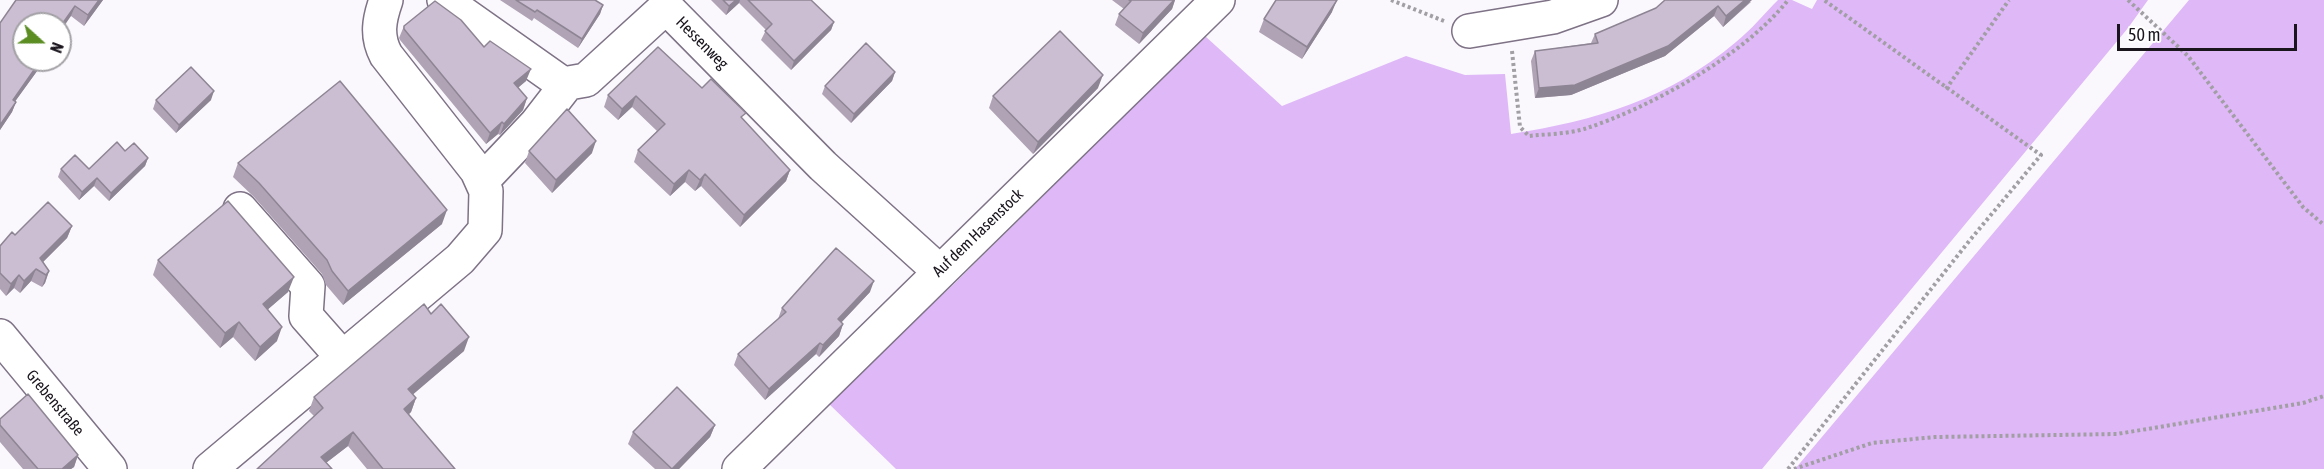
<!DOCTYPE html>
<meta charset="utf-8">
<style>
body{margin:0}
#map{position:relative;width:2324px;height:469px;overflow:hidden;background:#faf8fc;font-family:"Asap Condensed",sans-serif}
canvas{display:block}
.north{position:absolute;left:12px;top:12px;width:60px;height:60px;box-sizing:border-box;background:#fff;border:2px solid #a3a1a5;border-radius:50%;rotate:111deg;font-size:16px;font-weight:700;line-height:24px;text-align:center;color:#1a151d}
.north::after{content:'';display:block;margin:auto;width:21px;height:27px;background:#5b8d23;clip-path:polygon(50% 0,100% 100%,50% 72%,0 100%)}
.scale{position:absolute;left:2117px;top:24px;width:180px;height:27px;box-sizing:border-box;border:3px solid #1a151d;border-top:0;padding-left:8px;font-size:18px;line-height:21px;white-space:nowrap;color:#1a151d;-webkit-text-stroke:4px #fff;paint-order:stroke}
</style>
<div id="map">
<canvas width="2324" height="469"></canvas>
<div class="north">N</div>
<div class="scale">50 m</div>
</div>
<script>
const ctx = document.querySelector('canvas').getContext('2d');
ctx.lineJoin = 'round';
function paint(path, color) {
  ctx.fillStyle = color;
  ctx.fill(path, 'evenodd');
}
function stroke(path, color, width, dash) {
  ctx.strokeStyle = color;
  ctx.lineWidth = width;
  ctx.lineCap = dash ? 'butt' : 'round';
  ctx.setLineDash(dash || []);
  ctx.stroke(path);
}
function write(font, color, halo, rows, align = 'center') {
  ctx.font = font + ' "Asap Condensed",sans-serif';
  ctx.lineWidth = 4.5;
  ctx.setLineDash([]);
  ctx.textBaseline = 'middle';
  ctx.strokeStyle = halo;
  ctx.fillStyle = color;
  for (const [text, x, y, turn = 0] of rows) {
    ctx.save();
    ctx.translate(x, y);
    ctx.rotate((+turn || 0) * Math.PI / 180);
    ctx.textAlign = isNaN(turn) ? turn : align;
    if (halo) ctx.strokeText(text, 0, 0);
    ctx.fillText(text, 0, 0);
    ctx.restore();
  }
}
const green = new Path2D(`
 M1778 0H1792L1812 9 1817 0H2148L2128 28 1762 469H896L827 402 954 284 1205 36 1282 106 1406 56 1465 75 1505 74 1511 134C1597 120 1667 100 1736 42 1751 30 1764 14 1778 0Z
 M2189 0H2324V469H1795Z`);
const path = new Path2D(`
 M1391 0 1444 21
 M2128 0 2188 56 2303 207 2324 225
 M1512 51 1520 127 1529 136C1547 134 1567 134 1584 129 1650 108 1745 55 1788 0
 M1946 89 2009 0
 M1788 469 1970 240 2041 155 1824 0
 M1794 469 1872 443 1935 437 2117 434 2303 403 2324 396`);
const minor = new Path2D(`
 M444 0 563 84 586 80 666 7 823 166 939 271
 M1469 31 1553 17 1601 0
 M482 181 536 124 567 84
 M240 209 308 286 306 316 343 358
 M0 336 110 469
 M210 469 460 259 485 230 486 191 477 171 386 55C376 36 379 20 386 0
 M739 469 1218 0`);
const wall = new Path2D(`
 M16 0H103L84 26 71 16 24 24 40 67 15 101 16 102 12 112 0 130V23Z
 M500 0H595L603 5 600 14 578 48 534 18 532 21Z
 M711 0H811L834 22 831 30 791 70 761 40 766 30 739 3 726 15Z
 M1112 0H1175L1172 9 1139 44 1115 25 1119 14 1124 9Z
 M1751 2 1723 27 1714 16 1665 56 1571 95 1535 98 1531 61 1535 51 1591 43 1595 34 1656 8Z
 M1332 12 1302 59 1259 32 1264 19Z
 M404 26 484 47 526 81 518 88 527 98 523 110 500 135 498 134 486 144 400 40 399 38Z
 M895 72 892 81 851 123 822 94 825 86Z
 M702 88 743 119 790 170 786 181 740 227 701 186 695 191 685 182 670 196 634 162 638 150 657 131 632 107 618 120 604 107 608 95Z
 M1098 88 1033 154 989 108 993 96Z
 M156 100H211L176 133 153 109Z
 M125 151 148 158 145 166 109 201 94 186 79 200 58 177 61 169H89Z
 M529 151 592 153 552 193 525 163Z
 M238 163 442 224 343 305 326 285 322 274 254 197 233 177Z
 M72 226 67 238 43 262 49 271 45 283 42 287 31 281 20 293 14 288 6 296 0 289V246L15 235Z
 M158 260 288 292 268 309 277 341 255 361 233 337 220 348 153 275Z
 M870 292 841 323 843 324 839 336 819 357 816 354 765 400 734 365 738 354 778 319 782 308Z
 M464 351 412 394 416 398 411 412 408 415 455 469H367L348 446 326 463 257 469 314 416 309 411 314 397Z
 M0 419 78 455 74 467 71 469H23L0 442Z
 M715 425 710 437 679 469H655L628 444 633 432Z`);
const shadedWall = new Path2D(`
 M99 0H103L84 26 88 15Z
 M736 0H740L739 3 726 15 729 6Z
 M1174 0H1175L1172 9 1139 44 1143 33Z
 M1337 0 1332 12 1302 59 1307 47Z
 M1745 0H1752L1723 27 1726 16Z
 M603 5 600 14 578 48 582 39Z
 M75 6 71 16 60 32V27Z
 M1718 6 1714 16 1665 56 1571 95 1535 98 1539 88Z
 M834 22 831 30 791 70 794 61Z
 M41 60H42L40 67 9 110 13 100Z
 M531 69 526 81 510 94 514 83Z
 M895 72 892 81 851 123 854 114Z
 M1103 75 1098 88 1033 154 1038 142Z
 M214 91 211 100 176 133 179 125Z
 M636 96 632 107 618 120 622 109Z
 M527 98 523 110 500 135 504 124Z
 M16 102 12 112 0 130V125Z
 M502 122 498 134 486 144 490 133Z
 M596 141 592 153 552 193 556 180Z
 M148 158 145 166 109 201 111 193Z
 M689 170 685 182 670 196 674 184Z
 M790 170 786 181 740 227 744 215Z
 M705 174 701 186 695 191 700 180Z
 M97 178 94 186 79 200 82 192Z
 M447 210 442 224 343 305 348 291Z
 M72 226 67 238 36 269 31 281 20 293 24 281 40 258Z
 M49 271 45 283 42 287 46 275Z
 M19 275 14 288 6 296 11 284Z
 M294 277 288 292 258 318 263 304Z
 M874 281 870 292 834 330 838 319Z
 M239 322 233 337 220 348 225 333Z
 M843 324 839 336 819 357 823 345Z
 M282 327 277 341 255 361 260 347Z
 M469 337 464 351 403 403 408 389Z
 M820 343 816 354 765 400 769 389Z
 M416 398 411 412 399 423 404 409Z
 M715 425 710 437 679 469H672Z
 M353 432 348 446 318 469 321 457Z
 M78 455 74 467 71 469H62Z`);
const building = new Path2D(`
 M16 0H99L88 15 75 6 60 27V24H24V60H41L13 100 16 102 0 125V23Z
 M516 0H595L603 5 582 39 537 10 535 12Z
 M723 0H736L729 6Z
 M748 0H811L834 22 794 61 765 31 772 24Z
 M1129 0H1174L1143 33 1119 14 1131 1Z
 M1276 0H1337L1307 47 1264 19Z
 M1665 0H1745L1726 16 1718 6 1668 46 1575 85 1539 88 1535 51 1598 43 1595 34 1656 8Z
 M435 1 461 20 484 47 490 41 531 69 514 83 527 98 504 124 502 122 490 133 404 29V26Z
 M1060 31 1103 75 1038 142 993 96Z
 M866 43 895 72 854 114 825 86Z
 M658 47 702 88 711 79 746 113 741 117 790 170 744 215 705 174 700 180 689 170 674 184 638 150 665 124 636 96 622 109 608 95Z
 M191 67 214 91 179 125 156 100Z
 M340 81 447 210 348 291 332 271 327 260 259 183 238 163Z
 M567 109 596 141 556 180 529 151Z
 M117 142 125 151 134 143 148 158 111 193 97 178 82 192 61 169 75 155 89 169Z
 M228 201 294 277 263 304 282 327 260 347 239 322 225 333 158 260Z
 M48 202 72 226 40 258 49 271 46 275 36 269 24 281 19 275 11 284 0 273V246L12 232 15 235Z
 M836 248 874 281 838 319 843 324 823 345 820 343 769 389 738 354 786 312 782 308Z
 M424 304 431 314 441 304 469 337 408 389 416 398 404 409 455 469H383L353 432 321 457 332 469H257L323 408 314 397Z
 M677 387 715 425 672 469 633 432Z
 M28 394 78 455 62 469H38L0 425V419Z`);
const streetNames = [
 ["Hessenweg",702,43,45],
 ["Auf dem Hasenstock",978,233,-44],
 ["Grebenstraße",55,403,50]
];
paint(green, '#dfb8f8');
stroke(minor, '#7e7286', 36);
stroke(path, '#a19ea4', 4, [3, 3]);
stroke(minor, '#fff', 33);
paint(wall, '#afa3b5');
paint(shadedWall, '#8e8594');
paint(building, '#cbbed3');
stroke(building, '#8e8594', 1.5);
write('16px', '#1a151d', '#fff', streetNames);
</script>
